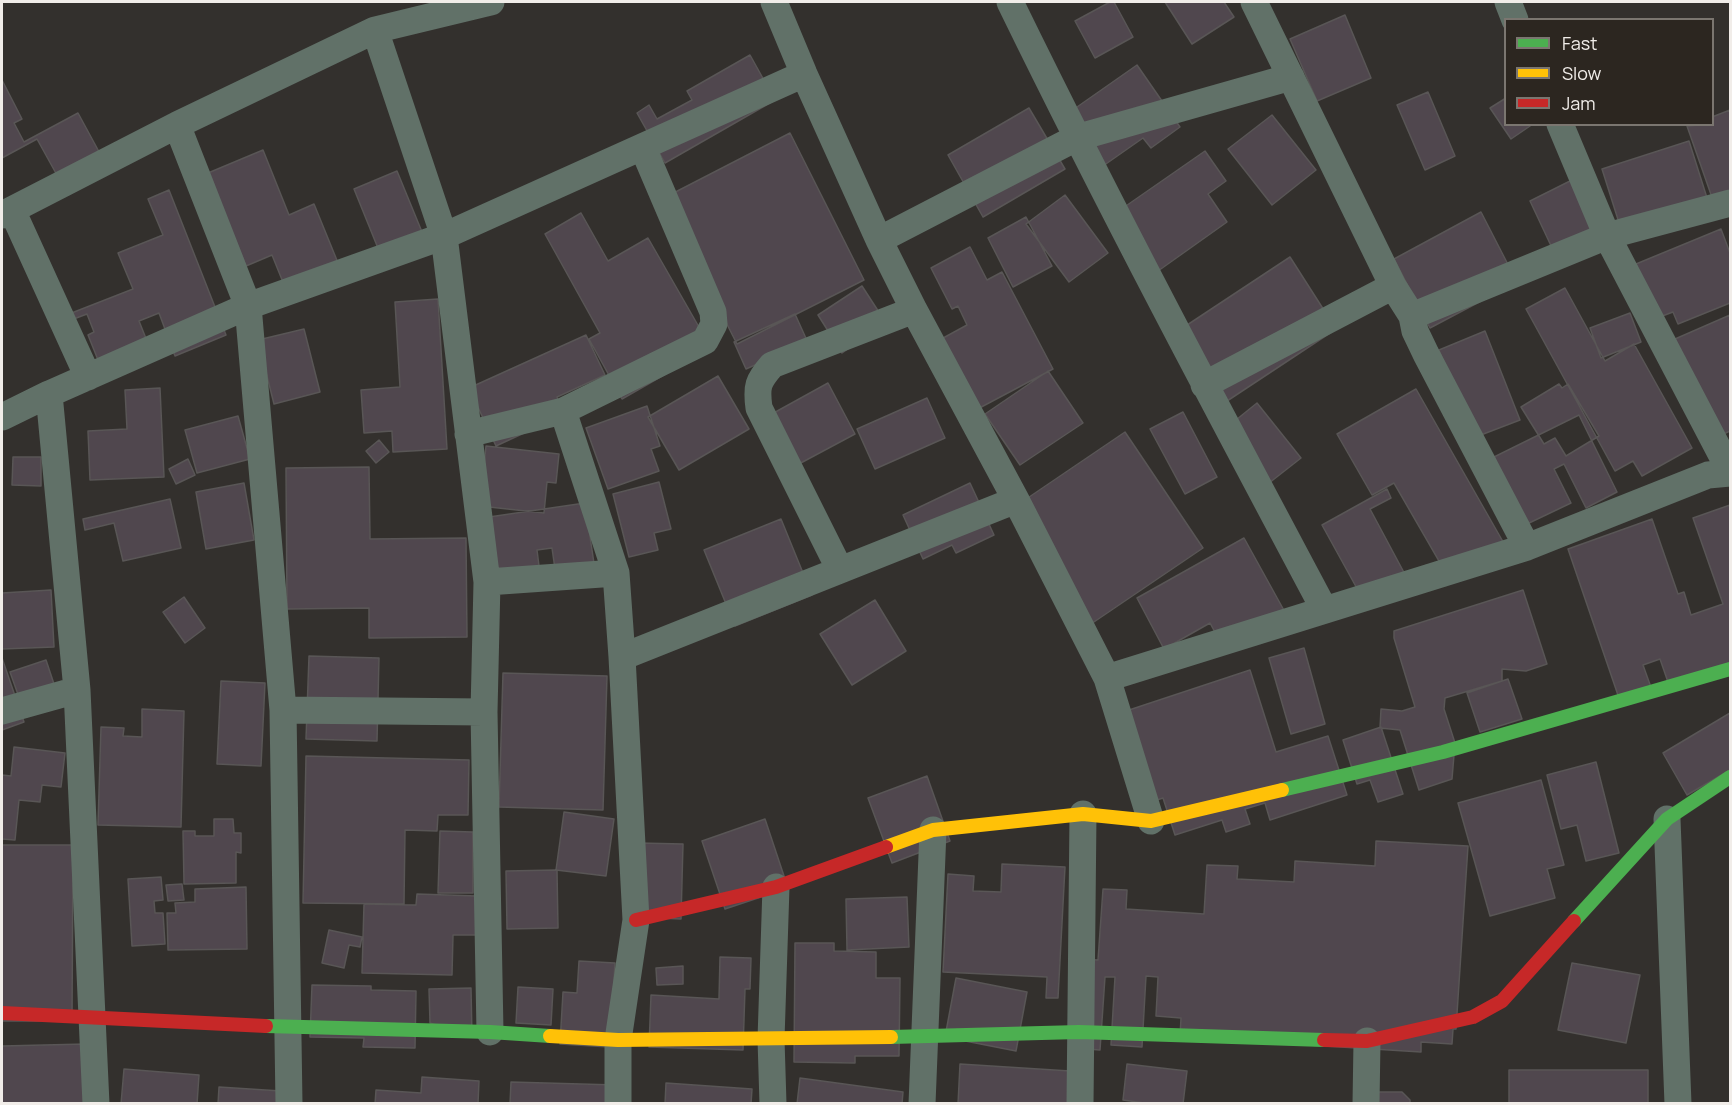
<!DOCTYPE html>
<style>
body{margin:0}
#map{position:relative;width:1732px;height:1105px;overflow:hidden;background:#33302d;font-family:Manrope,sans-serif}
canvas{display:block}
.frame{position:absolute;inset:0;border:3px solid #f1ede9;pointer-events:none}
.legend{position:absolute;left:1504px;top:18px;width:210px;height:108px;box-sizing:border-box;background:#2c2620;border:2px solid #7b7670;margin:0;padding:8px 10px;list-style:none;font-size:18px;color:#f1ede9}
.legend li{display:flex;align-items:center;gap:12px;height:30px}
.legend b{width:30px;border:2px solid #7b7670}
</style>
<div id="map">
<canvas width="1732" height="1105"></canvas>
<div class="frame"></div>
<ul class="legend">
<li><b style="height:8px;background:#4caf50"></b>Fast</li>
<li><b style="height:8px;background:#ffc107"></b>Slow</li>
<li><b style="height:8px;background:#c62828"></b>Jam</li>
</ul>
</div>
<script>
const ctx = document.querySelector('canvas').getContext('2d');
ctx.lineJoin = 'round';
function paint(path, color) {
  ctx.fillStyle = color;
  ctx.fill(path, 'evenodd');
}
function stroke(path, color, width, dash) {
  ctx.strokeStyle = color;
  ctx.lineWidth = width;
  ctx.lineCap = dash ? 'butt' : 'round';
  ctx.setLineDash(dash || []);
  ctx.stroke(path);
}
const building = new Path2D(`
 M1110 2H1114L1133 37 1095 58 1075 21Z
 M1165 2H1224L1234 17 1192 44Z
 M1345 15 1371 78 1317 101 1290 39Z
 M750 55 775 100 665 163 637 113 649 105 657 119 692 100 687 91Z
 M1137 65 1180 127 1151 148 1143 138 1103 166 1067 114Z
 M2 80 22 119 14 123 24 142 78 113 110 172 68 195 37 139 2 158Z
 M1428 92 1455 156 1425 170 1397 105Z
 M1506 98V124H1533L1511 139 1490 108Z
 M1029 108 1065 169 983 217 948 155Z
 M1730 110V201L1715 206 1687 126 1712 124V117Z
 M1272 115 1316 170 1272 205 1228 149Z
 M790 133 864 280 737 344 675 222 656 202Z
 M1689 141 1708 201 1621 229 1602 169Z
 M263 150 289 215 314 204 345 280 291 302 272 255 246 266 208 173Z
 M1205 151 1226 181 1208 194 1227 222 1151 276 1110 217Z
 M397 171 429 249 386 268 354 189Z
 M1576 178 1608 244 1561 267 1530 201Z
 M169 190 226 335 175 356 159 313 139 321 153 356 104 375 88 335 94 332 87 314 71 320 69 314 133 289 118 253 163 235 148 199Z
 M1065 195 1108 253 1069 282 1026 224Z
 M1481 212 1517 282 1430 328 1394 259Z
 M581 213 608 261 648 238 711 348 622 399 589 339 600 333 545 234Z
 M1026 217 1052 266 1013 287 988 238Z
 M1721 229 1730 253V303L1678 324 1673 312 1657 318 1636 264Z
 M970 247 987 280 1002 272 1053 369 970 413 934 343 967 325 958 306 952 309 931 268Z
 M1290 257 1336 329 1218 407 1172 335Z
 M862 286 886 323 842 353 818 315Z
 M1565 288 1605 361 1634 344 1692 448 1642 476 1633 461 1615 471 1526 309Z
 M438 299 447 449 393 452 392 431 364 433 361 390 400 387 395 302Z
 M1630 313 1641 342 1601 358 1590 328Z
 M795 314 814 356 764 361 746 369 734 342Z
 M1730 315V431L1717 437 1675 339Z
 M304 329 320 392 274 404 258 340Z
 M1485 331 1520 420 1473 438 1439 350Z
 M586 335 605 375 557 397 565 414 496 446 469 388Z
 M1048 371 1083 423 1020 465 985 414Z
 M718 376 749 429 679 470 648 417Z
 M828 383 855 434 797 465 770 415Z
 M1559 384 1562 388 1568 384 1599 436 1566 456 1555 438 1544 444 1521 407Z
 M160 388 164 477 90 480 88 431 127 429 125 390Z
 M1416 389 1506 547 1450 580 1394 483 1372 495 1337 434Z
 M927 398 945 438 875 469 857 429Z
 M1257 403 1301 458 1264 487 1221 432Z
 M647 406 660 446 651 449 659 471 608 489 586 428Z
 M1183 412 1217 477 1185 494 1150 429Z
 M1579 415 1617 492 1586 508 1564 464 1554 469 1571 503 1527 524 1494 457Z
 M238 416 250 459 197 473 185 430Z
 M1125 432 1203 548 1088 626 1010 510Z
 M379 440 389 452 376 463 366 451Z
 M486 446 559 454 556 483 547 482 544 513 480 506Z
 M13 457H41V486L12 485Z
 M188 459 195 475 176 484 169 469Z
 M369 467 370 539 466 538 467 637 369 638V608L287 609 286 468Z
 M659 482 671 529 654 533 658 550 629 557 613 494Z
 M244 483 254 540 206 549 196 492Z
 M970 483 994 535 956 553 952 545 923 559 903 515Z
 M1387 489 1391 498 1370 509 1408 580 1365 603 1322 525Z
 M170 499 181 548 123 561 114 523 85 530 83 519Z
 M585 503 595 570 556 576 552 548 537 550 541 582 499 588 489 517Z
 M1730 505V663L1669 685 1660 659 1643 665 1653 693 1621 704 1568 549 1652 519 1678 594 1684 592 1691 615 1723 604 1693 518Z
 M781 519 812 595 735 626 704 550Z
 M1244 538 1286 614 1224 649 1210 623 1164 649 1137 598Z
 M51 590 54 647 2 649V593Z
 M1523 590 1547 664 1526 671 1502 669V681L1445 698 1444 709 1455 743 1452 779 1419 790 1400 730 1380 728 1381 709 1402 711 1415 707 1394 638V631Z
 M184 597 205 628 185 643 163 612Z
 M875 600 906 651 852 685 820 634Z
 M1304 648 1325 724 1291 734 1269 658Z
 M309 656 379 658 377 741 306 739Z
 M2 658 24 722 2 730Z
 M46 660 61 705 26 717 10 672Z
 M1250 670 1276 752 1328 736 1347 795 1270 820 1265 803 1245 809 1250 824 1226 832 1222 820 1175 835 1163 798 1154 801 1126 711Z
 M503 673 607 676 603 810 499 807Z
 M1508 679 1522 719 1480 732 1467 693Z
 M221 681 265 683 261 766 217 764Z
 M142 709 184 711 181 827 98 825 101 727 124 728 123 736 142 737Z
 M1730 713V770L1687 795 1663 753Z
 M1381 727 1403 794 1378 802 1370 780 1357 784 1343 740Z
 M14 747 65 753 61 787 42 785 40 802 19 800 15 840 2 839V775L11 776Z
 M306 756 469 760 468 815H438L437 831 405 830 404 904 303 903Z
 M1596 762 1619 853 1586 861 1577 825 1561 829 1547 775Z
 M927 776 950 841 892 863 868 798Z
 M1541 780 1564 865 1547 869 1555 898 1490 916 1458 803Z
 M564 812 614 819 606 876 556 870Z
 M214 819H233L234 833H241V853L236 852V883L184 884 183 831H195V836H214Z
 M765 819 788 888 725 909 702 841Z
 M440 831 473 832V893H438Z
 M1376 841 1468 846 1456 1029H1453L1452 1044 1421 1042V1052L1180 1037 1181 1018 1156 1016 1158 977 1146 976 1142 1047 1111 1045 1115 977H1105L1100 1050 1074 1048 1079 959 1098 960 1103 889 1127 890 1126 909 1204 914 1207 865 1238 866 1237 879 1294 882 1295 861 1375 866Z
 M639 843 683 844 681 919 637 917Z
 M2 845H73L72 1021H2Z
 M1002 864 1065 867 1058 998H1046L1047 977 943 972 948 874 974 876 973 891 1001 892Z
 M557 870 558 928 507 929 506 871Z
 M161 877 163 900 154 901 155 913H163L165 944 132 946 128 879Z
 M182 884 184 900 168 901 166 885Z
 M246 887 247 949 168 950 167 913H176L175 903 195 902V889Z
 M417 894 477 896 476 935H453L452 975 362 973 364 904 416 905Z
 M907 897 909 947 847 950 846 899Z
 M329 930 362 937 360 947 349 945 344 968 322 963Z
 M795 943H834V951L876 952V978H900L899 1056H855V1063L794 1062Z
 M720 957 751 958 750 989H745L743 1050 649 1047 651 995 719 999Z
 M579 961 615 963 610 1047 560 1044 563 992 577 993Z
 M1572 963 1640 975 1626 1043 1558 1030Z
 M683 966V984L657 985 656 968Z
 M956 978 1027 992 1016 1051 945 1037Z
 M312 985 371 986V990L416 991 415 1048 363 1047 364 1038 310 1037Z
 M518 987 553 989 551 1025 516 1023Z
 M471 988 472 1036 430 1023 429 989Z
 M86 1044 87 1104H2V1046Z
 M960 1064 1070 1071 1068 1104H958Z
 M1127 1064 1187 1071 1183 1104H1151L1123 1100Z
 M124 1069 199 1075 197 1104H121Z
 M1509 1070H1648V1104H1448L1509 1103Z
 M422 1077 479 1081 478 1104H375L376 1090 421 1093Z
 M800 1078 903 1092 902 1104H797Z
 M511 1082 616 1085 615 1104H510Z
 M666 1083 752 1089 751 1104H665Z
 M219 1087 281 1091 280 1104H218Z
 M1376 1092H1402L1410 1100V1104H1364Z`);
const street = new Path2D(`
 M774 2 804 74 879 240 914 310 1016 500 1107 678 1151 821
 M1010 2C1110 207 1217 408 1324 609
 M1254 2 1393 286 1412 316
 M1508 2 1515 20
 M375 30 444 236 487 582 484 712 490 1032
 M1560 124 1607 236 1730 471
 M177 125 248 306 283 710 289 1104
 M12 210 88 377
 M2 215 177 125 375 30 491 2
 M879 240 1076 138 1291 77
 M1204 385 1393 286
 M49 394 77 690 96 1104
 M563 411 616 573 622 657 636 920 618 1040V1104
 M2 417 49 394 248 306 444 236 804 74
 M468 434 563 411 705 341 714 324 713 312 643 148
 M1527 547 1426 354 1415 331 1412 316 1607 236 1730 203
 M840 570 759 408C756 386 758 381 772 365L914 310
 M487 582 616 573
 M622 657 1016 500
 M1107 678 1527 547 1708 475 1730 473
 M283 710 484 712
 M2 711 77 690
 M1667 819 1678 1104
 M773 1104 771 1039 776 887
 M922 1104 933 830
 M1080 1104 1083 814
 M1366 1104 1367 1041`);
const fast = new Path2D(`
 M1282 790 1443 752 1730 669
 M1574 921 1667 819 1730 777
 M266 1026 490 1032 550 1036
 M891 1037 1079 1032 1324 1040`);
const slow = new Path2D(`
 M886 847 933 830 1083 814 1151 821 1282 790
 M550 1036 618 1040 891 1037`);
const jam = new Path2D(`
 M636 920 776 887 886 847
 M2 1013 266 1026
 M1324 1040 1367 1041 1473 1017 1502 1001 1574 921`);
paint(building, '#50474e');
stroke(building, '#595656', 1.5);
stroke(street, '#617168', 27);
stroke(fast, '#4caf50', 14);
stroke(slow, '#ffc107', 14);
stroke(jam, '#c62828', 14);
</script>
